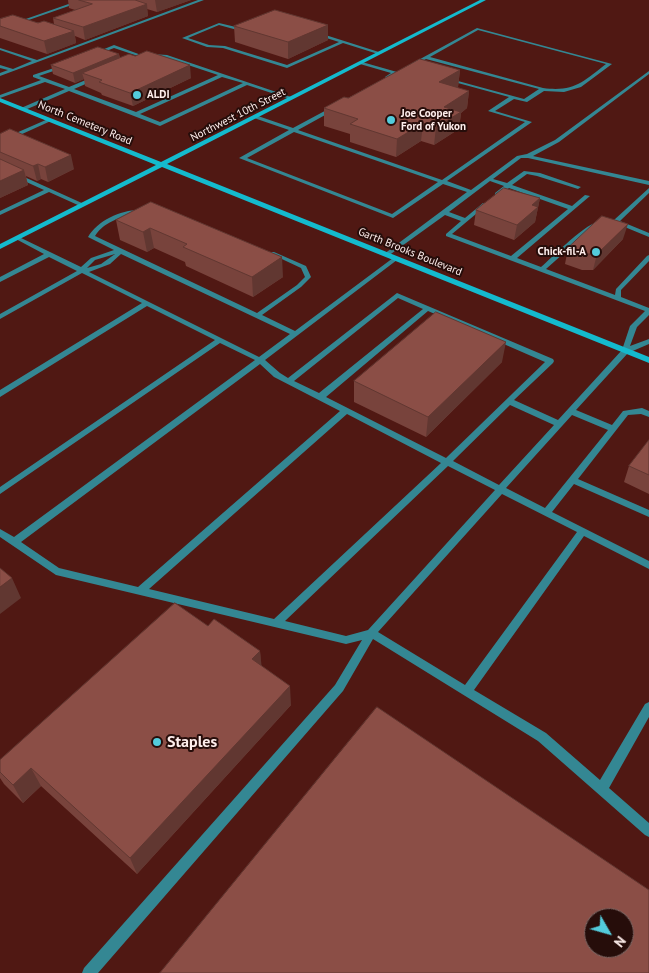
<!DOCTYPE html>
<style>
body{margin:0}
#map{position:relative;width:649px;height:973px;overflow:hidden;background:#501813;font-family:"PT Sans",sans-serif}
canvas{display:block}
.north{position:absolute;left:584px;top:908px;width:50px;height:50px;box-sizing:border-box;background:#260d0a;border:1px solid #7c6764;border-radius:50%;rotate:128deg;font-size:14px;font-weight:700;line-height:20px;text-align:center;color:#feeeec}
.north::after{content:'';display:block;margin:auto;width:18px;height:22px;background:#53cbdb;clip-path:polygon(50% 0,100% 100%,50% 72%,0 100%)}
</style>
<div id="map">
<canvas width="649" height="973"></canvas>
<div class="north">N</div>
</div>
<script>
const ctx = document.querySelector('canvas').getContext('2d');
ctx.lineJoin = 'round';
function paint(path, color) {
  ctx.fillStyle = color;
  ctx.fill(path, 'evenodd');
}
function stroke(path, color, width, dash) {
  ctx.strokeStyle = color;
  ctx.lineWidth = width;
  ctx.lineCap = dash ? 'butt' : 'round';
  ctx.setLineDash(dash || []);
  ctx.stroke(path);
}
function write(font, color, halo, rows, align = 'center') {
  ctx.font = font + ' "PT Sans",sans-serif';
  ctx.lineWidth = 4;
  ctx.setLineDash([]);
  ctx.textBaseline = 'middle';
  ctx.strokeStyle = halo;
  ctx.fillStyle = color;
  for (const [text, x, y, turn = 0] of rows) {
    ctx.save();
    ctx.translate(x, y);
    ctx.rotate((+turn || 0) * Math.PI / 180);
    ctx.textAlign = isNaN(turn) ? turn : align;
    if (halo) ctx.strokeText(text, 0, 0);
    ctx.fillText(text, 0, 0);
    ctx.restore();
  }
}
const lane = new Path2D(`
 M80 0H86L0 30V28Z
 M198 0H204L0 76V73L8 70 0 68V65L13 69 32 61 0 50V48L37 60Z
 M219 23 240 28 244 27 246 28 241 31 219 25 188 38 209 45 225 46 287 65 339 42 314 34 316 32 382 53 378 54 343 43 287 68 223 48 207 47 182 38Z
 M477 28 612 64 581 87 564 92 544 91 527 102 514 99 495 111 532 122 447 181 471 190 517 156 527 154 555 140 649 71V74L559 142 533 156 649 181V185L528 158H521L493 179 507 183 524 171 540 173 581 187 578 189 537 176 527 174 512 185 572 206 585 195 590 196 517 258 541 267C553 257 588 220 602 221V223L591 229 546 269 615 295 616 289 647 256 649 255V261L621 290V297L649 308V315L637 327 630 346 649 339V344L628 353 576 410 612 425 623 411 642 408 649 411V417L641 414 628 415 578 479 649 510V517L574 484 552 512 649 561V569L584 536 474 690 546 733 600 780 645 704 649 702V717L609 788 649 823V837L645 835 538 741 373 639 343 691 98 973H82L84 968 335 685 362 640 346 644 56 575 0 537V529L14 537 255 360 220 343 0 494V487L215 340 147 306 0 397V390L142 303 82 273 0 319V314L77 271 49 257 0 282V277L44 254 14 238 19 237 81 267 91 258 114 250 88 237C98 220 122 209 142 210V212C125 216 105 220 95 236L257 313 297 285 305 277 301 268 269 253 270 252H274L306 266 311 277 301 287 262 315 295 331 393 258H397V260L265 360 280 373 288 378 397 293 553 359 554 361 553 363 514 400 558 420 622 350 630 326 645 311 446 236V234L461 221 445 215 388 256H384V254L467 192 443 184 393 218 239 158 289 130 254 118V116H258L293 128 334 106 337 108 336 109 298 130 442 180 525 122 488 111 509 97 447 80V78L524 99 539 89 426 59 415 65 411 64ZM478 30 606 64C583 82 574 92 543 88L430 57ZM294 132 438 182 392 214 247 158ZM490 181 504 186 495 193V195H499L509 188 568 209 511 256 452 234 488 204 483 203 465 218 449 212ZM115 254 101 264 87 268 95 260ZM121 254 290 334 259 357 89 272 110 264ZM398 298 423 309 319 393 294 381ZM428 311 545 362 446 458 326 397ZM260 364 274 377 340 411 138 587 59 568 21 542ZM510 405 554 425 499 485 453 461ZM347 414 441 463 274 619 149 589ZM572 415 608 430 545 508 506 488ZM448 466 495 490 368 630 346 636 285 621ZM502 494 577 532 465 685 378 632Z
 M114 45 144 56 152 54 167 55 294 98 290 99 247 85 160 126 69 91 25 110H21V108L65 89 45 82 0 98V95L41 80 33 77V75L63 65H65V67L39 76 69 87 93 77H97V79L74 89 136 112 218 75 164 57 152 56 144 58 114 48 96 55 92 54ZM222 77 243 83 160 122 140 114Z
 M362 62 397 72V73L389 79H385V77L391 73 360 64V62Z
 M48 119 53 120 0 144V140Z
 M0 166 84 204 85 205 80 206 49 192 0 215V211L44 190 0 170Z
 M649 188V193L620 221 649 233V237L615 223 613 221 614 220Z`);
const secondary = new Path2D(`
 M480 0H486L167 164 649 357V363L162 167 0 249V244L156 165 0 102V98L161 162Z`);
const wall = new Path2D(`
 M68 0H191L157 12 147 9 148 16 85 40 75 36 76 43 47 54 0 38V19L54 24 53 18 75 10 69 8Z
 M234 26 328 40 288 59 235 42Z
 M119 54 120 58 191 78 133 106 102 95 101 93 85 86 84 79 75 83 53 74 51 65Z
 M460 70 458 87 457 88 469 91 467 108 461 113 459 129 434 145 421 141 396 157 350 142V134L324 126V108L348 98Z
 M0 134 74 169 48 182 41 179 37 181 26 176 28 185 0 198Z
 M540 198 535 222 514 240 474 225 476 210Z
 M151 202 283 277 253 297 186 266 185 262 154 248 147 252 120 240 116 220Z
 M623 239 593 270H582L565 264 568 248Z
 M502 362 426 437 354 402V381Z
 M649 440V494L624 482 629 466Z
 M208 626 260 651 261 665 291 705 137 874 41 786 23 803 4 784 0 778V760Z`);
const shadedWall = new Path2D(`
 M155 0H191L157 12Z
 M147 4 148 16 85 40 83 27Z
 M328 25V40L288 59V42Z
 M74 31 76 43 47 54 44 41Z
 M119 54 120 63 82 73 84 79 75 83 73 73Z
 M190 65 191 78 133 106 130 93Z
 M460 70 458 87 437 100 439 82Z
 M469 91 467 108 461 113 459 129 434 145 436 127 444 107Z
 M423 123 421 141 396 157 397 139Z
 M71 155 74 169 48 182 45 167Z
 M38 164 41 179 37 181 33 166Z
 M24 170 28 185 0 198V181Z
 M540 198 535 222 514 240 517 225 532 205Z
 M628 224 623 239 593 270 597 254Z
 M150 228 154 248 147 252 143 232Z
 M282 257 283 277 253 297 252 277Z
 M506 342 502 362 426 437 428 417Z
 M12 578 21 598 0 614V587Z
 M260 651 262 670 252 659Z
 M290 686 291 705 137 874 130 858Z
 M31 768 41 786 23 803 13 785Z`);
const building = new Path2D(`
 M79 0H135L147 4 83 27 53 18 92 4Z
 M275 10 328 25 288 42 234 26Z
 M13 15 38 23 44 21 74 31 44 41 0 26V19Z
 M98 47 119 54 73 73 51 65Z
 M147 51 190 65 130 93 99 82 102 80 82 73 129 54 135 56Z
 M420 59 460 70 439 82 469 91 444 107 461 112 436 127 423 123 397 139 350 124 358 119 324 108 344 97 348 98Z
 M10 129 71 155 45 167 38 164 33 166 0 152V134Z
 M0 159 24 170 0 181Z
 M504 188 540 198 532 205 538 207 517 225 476 210Z
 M151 202 282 257 252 277 183 247 187 244 150 228 143 232 116 220Z
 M602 216 628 224 597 254H586L568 248Z
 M436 312 506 342 428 417 354 381Z
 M649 440V475L629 466Z
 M0 568 12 578 0 587Z
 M175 603 208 626 214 619 260 651 252 659 290 686 130 858 31 768 13 785 0 772V760Z
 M377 707 649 890V973H160ZM594 918H624V948H594Z`);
const markers = [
 [137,95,5,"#53cbdb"],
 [391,120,5,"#53cbdb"],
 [596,252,5,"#53cbdb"],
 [157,742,5,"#53cbdb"]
];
const farPoinames = [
 ["ALDI",147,95],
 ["Joe Cooper",401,114],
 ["Ford of Yukon",401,127],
 ["Chick-fil-A",586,252,"right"]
];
const farStreetnames = [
 ["Northwest 10th Street",238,115,-27],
 ["North Cemetery Road",85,123,22],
 ["Garth Brooks Boulevard",410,252,22]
];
const nearPoinames = [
 ["Staples",167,742]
];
paint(lane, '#348793');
paint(secondary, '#14bacd');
paint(wall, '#78433c');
paint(shadedWall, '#613731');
paint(building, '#8b4e46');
stroke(building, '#613731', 1);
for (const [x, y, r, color] of markers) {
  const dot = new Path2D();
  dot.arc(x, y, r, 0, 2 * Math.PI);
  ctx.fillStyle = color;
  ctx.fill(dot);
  stroke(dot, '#260d0a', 2);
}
write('bold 11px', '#feeeec', '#260d0a', farPoinames, 'left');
write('11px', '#feeeec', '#260d0a', farStreetnames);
write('bold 16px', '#feeeec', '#260d0a', nearPoinames, 'left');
</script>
